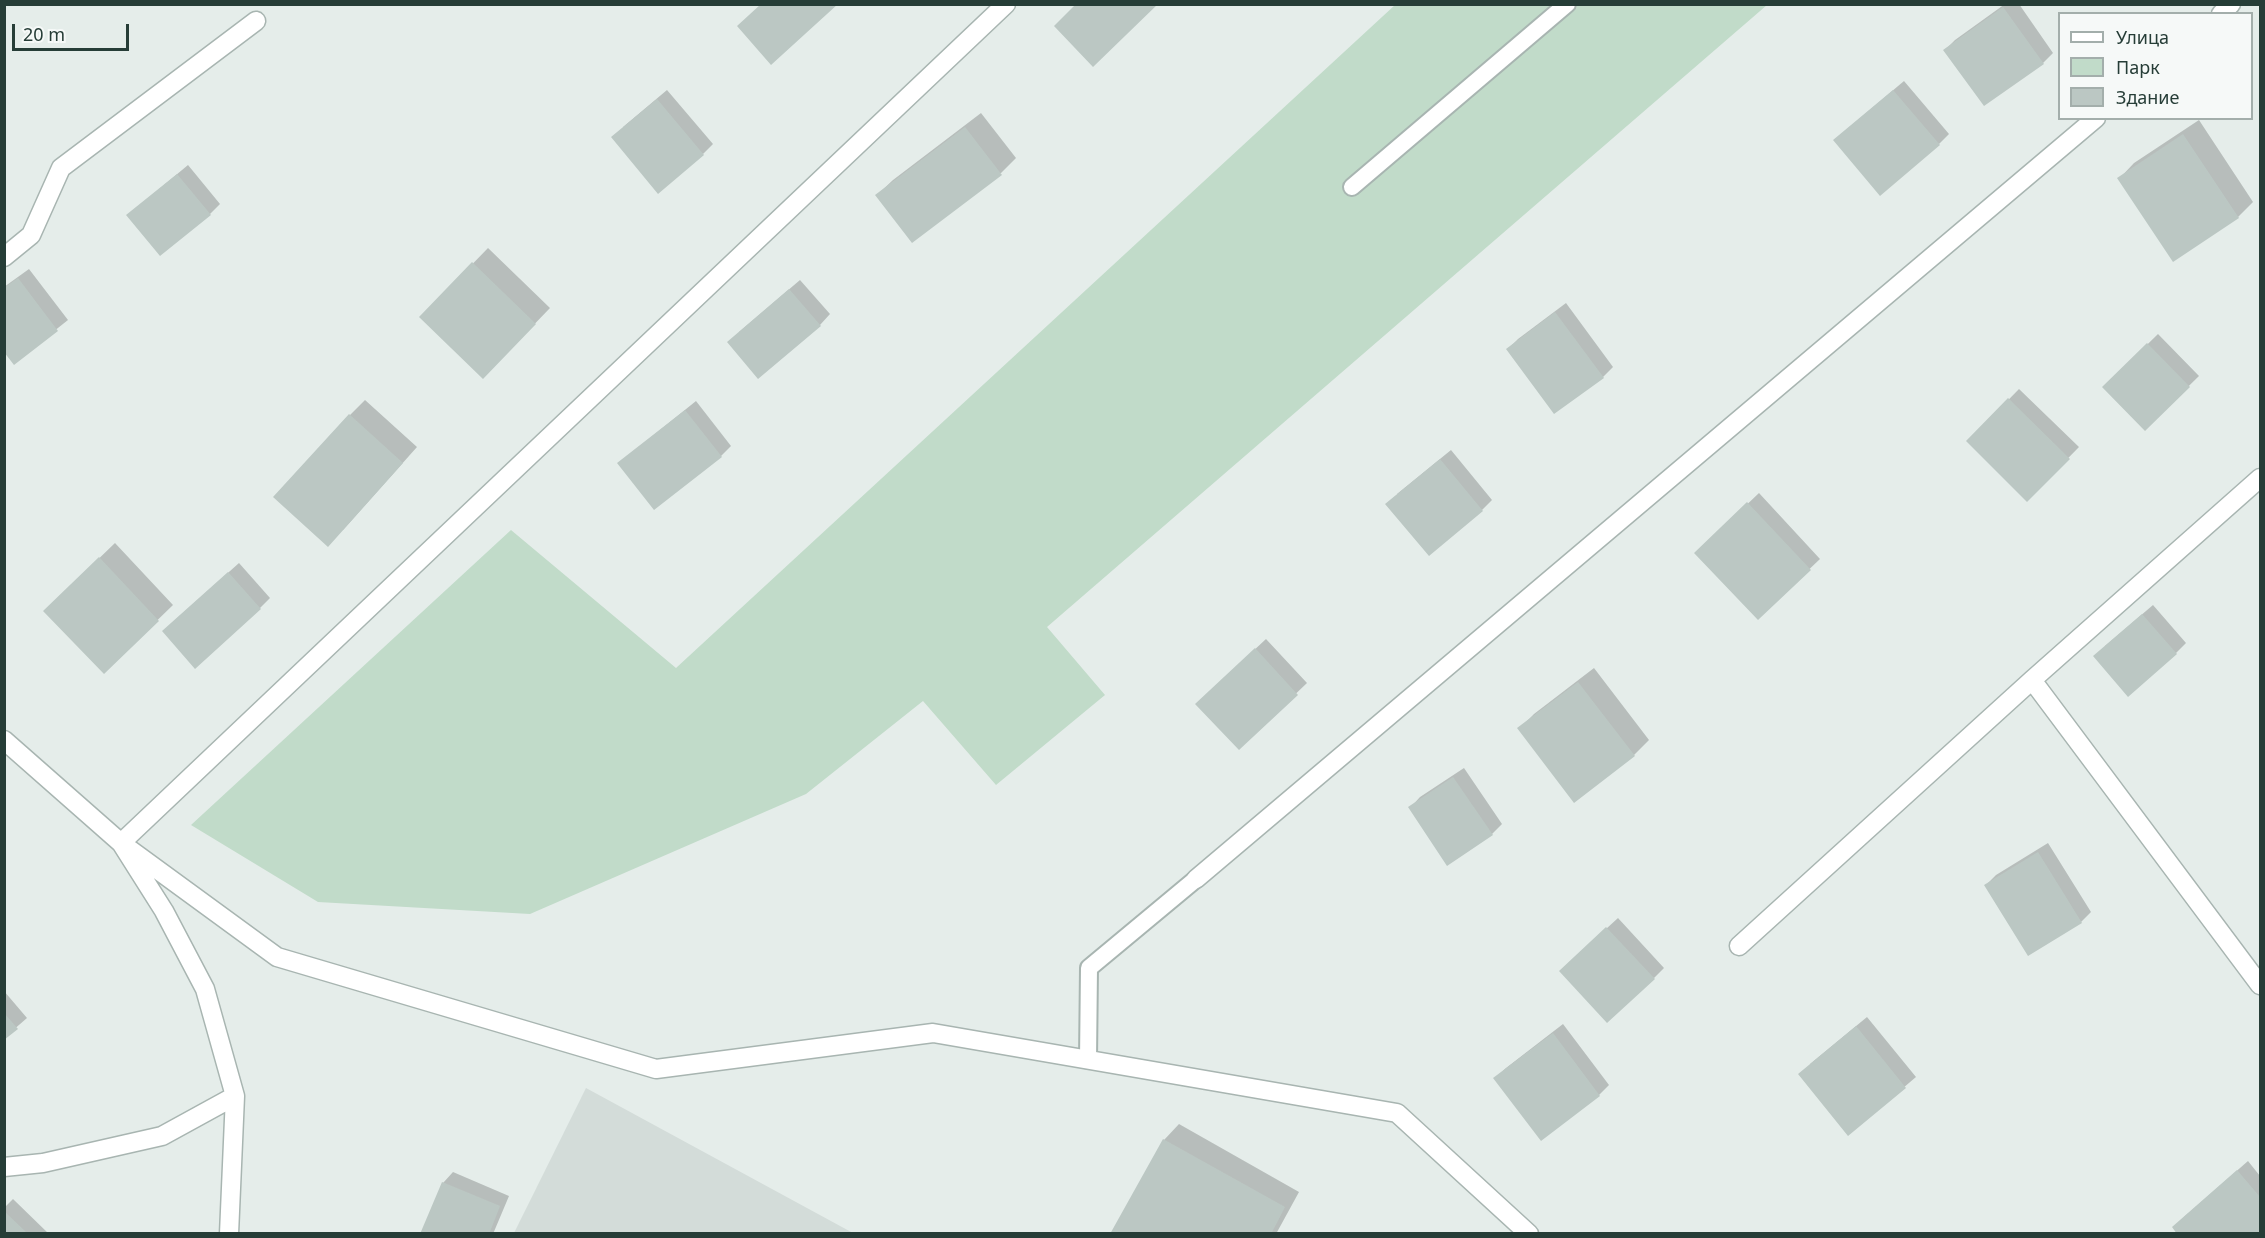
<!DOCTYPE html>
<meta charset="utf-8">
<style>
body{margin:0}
#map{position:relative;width:2265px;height:1238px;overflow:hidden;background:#e5edea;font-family:"Noto Sans",sans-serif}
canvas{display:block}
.frame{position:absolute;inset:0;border:6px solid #263d37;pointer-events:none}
.legend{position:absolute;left:2058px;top:12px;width:195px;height:108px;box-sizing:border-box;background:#f6f9f8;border:2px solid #a3aeab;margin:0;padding:8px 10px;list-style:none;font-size:18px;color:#263d37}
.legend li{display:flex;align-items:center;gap:12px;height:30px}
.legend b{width:30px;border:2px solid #a3aeab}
.scale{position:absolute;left:12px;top:24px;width:117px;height:27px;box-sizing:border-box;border:3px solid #263d37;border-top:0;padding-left:8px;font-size:18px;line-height:21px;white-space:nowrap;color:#263d37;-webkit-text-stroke:4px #f6f9f8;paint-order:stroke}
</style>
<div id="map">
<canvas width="2265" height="1238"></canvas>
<div class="frame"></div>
<ul class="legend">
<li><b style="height:8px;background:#fff"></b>Улица</li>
<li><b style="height:16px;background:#c1dbc9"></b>Парк</li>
<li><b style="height:16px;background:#bbc7c3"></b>Здание</li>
</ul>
<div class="scale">20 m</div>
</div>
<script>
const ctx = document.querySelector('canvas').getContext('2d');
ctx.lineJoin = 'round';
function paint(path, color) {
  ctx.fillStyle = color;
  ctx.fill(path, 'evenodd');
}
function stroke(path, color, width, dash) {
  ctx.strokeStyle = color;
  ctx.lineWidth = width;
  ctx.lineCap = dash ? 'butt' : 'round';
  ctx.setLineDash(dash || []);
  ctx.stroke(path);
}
const built = new Path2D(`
 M586 1088 853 1233H514Z`);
const green = new Path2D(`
 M1395 5H1767L1047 627 1105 695 996 785 923 701 806 794 530 914 318 902 191 825 511 530 676 668Z`);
const shadow = new Path2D(`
 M2005 4H2019L2053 53 2043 63 1985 104 1945 50 1955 40Z
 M1904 81 1949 134 1939 144 1846 130Z
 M667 90 713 144 703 154 623 127Z
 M981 113 1016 158 1001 173 877 195 893 180Z
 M2199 120 2253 202 2238 217 2119 179 2134 163Z
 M188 165 220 204 210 214 128 215Z
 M488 248 550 308 498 362 421 317Z
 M29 269 68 320 14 363 4 350V287Z
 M800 280 830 314 820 325 739 332Z
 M1566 303 1613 367 1603 377 1508 349 1518 339Z
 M2158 334 2199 376 2145 429 2104 387Z
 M2019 389 2079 447 2027 500 1968 441Z
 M365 400 417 447 343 530 350 415Z
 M696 401 731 446 721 456 619 463Z
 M1451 450 1492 500 1482 510 1397 494Z
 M1759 493 1820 559 1758 618 1696 553Z
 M115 543 173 605 104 672 60 596Z
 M239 563 270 598 260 608 174 621Z
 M2153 605 2186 643 2176 653 2105 646Z
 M1266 639 1307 683 1239 748 1207 694Z
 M1594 668 1649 740 1634 755 1519 729 1534 714Z
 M1464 768 1502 824 1492 834 1410 808 1420 797Z
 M2048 843 2091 912 2081 922 1986 885 1996 875Z
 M1618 918 1664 968 1654 978 1571 961Z
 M4 991 27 1018 4 1038Z
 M1867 1017 1916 1077 1849 1134 1810 1064Z
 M1563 1024 1609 1085 1599 1095 1541 1138 1495 1078 1506 1068Z
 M1179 1124 1299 1192 1276 1234H1111L1164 1140Z
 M2248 1161 2260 1176V1234H2179L2184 1217Z
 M453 1172 509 1196 493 1234H422L443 1183Z
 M13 1199 49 1234H4V1208Z`);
const building = new Path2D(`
 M761 4H838L771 65 737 26Z
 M1076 4H1158L1093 67 1054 26Z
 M2003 7 2044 64 1984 106 1943 50Z
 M1893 90 1940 145 1880 196 1833 140Z
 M657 99 704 155 658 194 611 137Z
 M965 127 1002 175 912 243 875 195Z
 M2183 134 2239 218 2173 262 2117 178Z
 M177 174 211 215 160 256 126 215Z
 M472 262 536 324 483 379 419 317Z
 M18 278 58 331 14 365 4 352V288Z
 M789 289 821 326 758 379 727 342Z
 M1555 312 1604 378 1554 414 1506 349Z
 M2147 343 2190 387 2145 431 2102 387Z
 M2008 398 2070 459 2027 502 1966 441Z
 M685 410 722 457 654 510 617 463Z
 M349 414 403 463 328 547 273 497Z
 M1440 459 1483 511 1429 556 1385 504Z
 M1747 502 1811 570 1758 620 1694 553Z
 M99 557 159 621 104 674 43 611Z
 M228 572 261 609 195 669 162 631Z
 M2142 614 2177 654 2128 697 2093 656Z
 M1255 648 1298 695 1239 750 1195 704Z
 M1578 682 1635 756 1574 803 1517 728Z
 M1453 777 1493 835 1447 866 1408 807Z
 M2038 852 2082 923 2028 956 1984 885Z
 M1606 927 1655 979 1607 1023 1559 971Z
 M4 1013 18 1029 4 1040Z
 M1856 1026 1906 1088 1848 1136 1798 1074Z
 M1553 1033 1600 1096 1541 1141 1493 1078Z
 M1163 1139 1285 1207 1271 1234H1110Z
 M2237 1170 2260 1197V1234H2177L2172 1227Z
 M442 1182 500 1206 489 1234H420Z
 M4 1211 28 1234H4Z`);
const lane = new Path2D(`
 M1352 187 1567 4
 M1088 1060 1089 968 1196 879`);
const street = new Path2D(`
 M1006 4 121 843 277 957 656 1069 933 1033 1397 1113 1529 1234
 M2221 14 2231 4
 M4 257 31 235 61 168 256 21
 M2032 680 2260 985
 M4 740 121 843 164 911 205 989 235 1096 229 1234
 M1196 879 2096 118
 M1739 946 2032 680 2260 478
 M4 1167 43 1163 162 1136 235 1096`);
paint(built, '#d3dcd9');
paint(green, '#c1dbc9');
paint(shadow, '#0003');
paint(building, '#bbc7c3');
stroke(lane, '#a8b5b1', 20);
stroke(street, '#a8b5b1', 21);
stroke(lane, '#fff', 16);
stroke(street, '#fff', 18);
</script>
